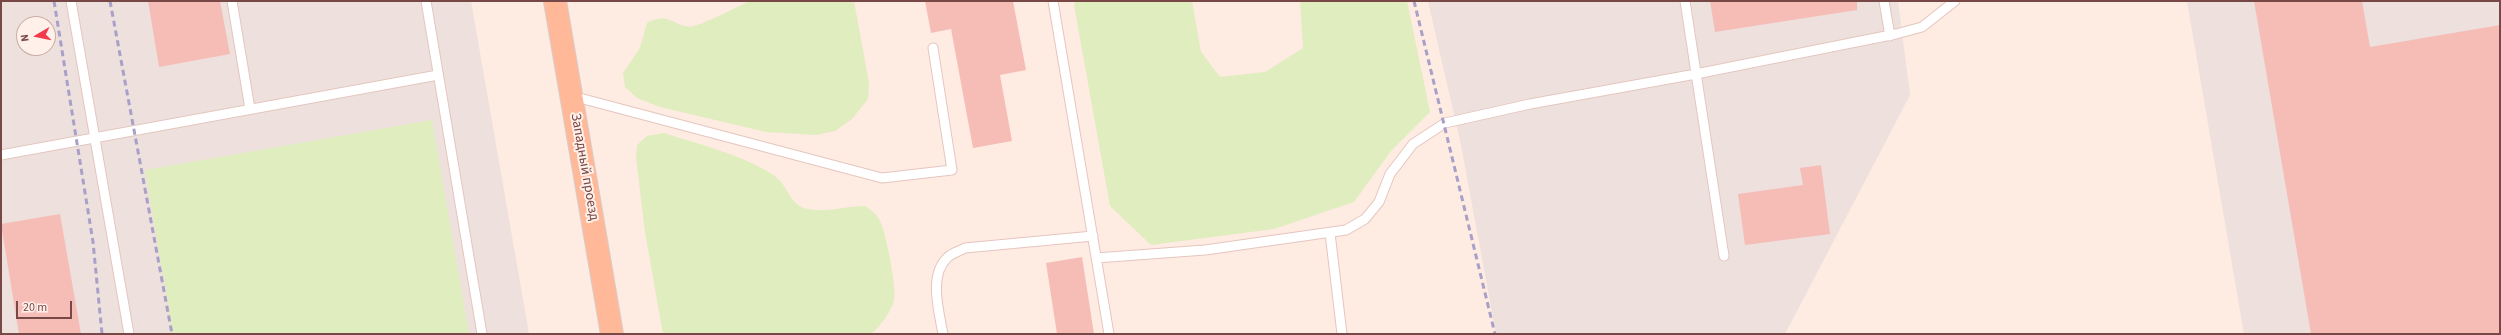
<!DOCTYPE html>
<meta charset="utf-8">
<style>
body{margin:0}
#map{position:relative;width:2501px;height:335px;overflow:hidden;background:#feebe2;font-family:"Source Sans 3",sans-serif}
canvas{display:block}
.frame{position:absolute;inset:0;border:2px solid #784846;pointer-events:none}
.north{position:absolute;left:16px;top:16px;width:40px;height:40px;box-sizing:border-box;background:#fff0ea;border:1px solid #c9ada8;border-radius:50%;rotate:261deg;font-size:11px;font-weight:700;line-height:16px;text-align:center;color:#784846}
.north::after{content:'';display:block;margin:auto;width:14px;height:18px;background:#f33c4b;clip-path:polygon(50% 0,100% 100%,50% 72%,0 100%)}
.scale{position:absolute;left:16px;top:301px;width:56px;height:18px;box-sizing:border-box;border:2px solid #784846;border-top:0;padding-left:5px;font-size:12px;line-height:14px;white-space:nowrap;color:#784846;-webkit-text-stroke:3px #fff0ea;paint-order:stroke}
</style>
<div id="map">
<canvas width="2501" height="335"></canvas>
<div class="frame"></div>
<div class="north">N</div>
<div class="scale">20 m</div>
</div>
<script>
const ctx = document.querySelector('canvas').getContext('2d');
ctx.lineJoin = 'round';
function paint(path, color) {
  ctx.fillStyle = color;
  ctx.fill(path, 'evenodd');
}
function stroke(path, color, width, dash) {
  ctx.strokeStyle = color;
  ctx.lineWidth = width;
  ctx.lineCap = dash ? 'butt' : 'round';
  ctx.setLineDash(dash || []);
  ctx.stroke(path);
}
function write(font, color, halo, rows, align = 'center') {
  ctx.font = font + ' "Source Sans 3",sans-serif';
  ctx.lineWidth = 4;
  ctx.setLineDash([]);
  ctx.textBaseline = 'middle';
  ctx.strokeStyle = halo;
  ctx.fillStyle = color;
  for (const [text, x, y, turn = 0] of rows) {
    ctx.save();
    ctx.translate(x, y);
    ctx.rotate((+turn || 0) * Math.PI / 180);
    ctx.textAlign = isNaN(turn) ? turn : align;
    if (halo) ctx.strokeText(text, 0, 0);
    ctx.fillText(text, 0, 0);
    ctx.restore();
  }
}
const industrial = new Path2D(`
 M1 1H471L529 334H1ZM24 24H48V48H24Z
 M1428 1H1898L1910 95 1785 334H1496L1461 145Z
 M2187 1H2500V334H2244Z`);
const green = new Path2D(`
 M749 1H854L869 83 868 99 852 119 835 131 816 135 766 132 660 107 637 98 625 87 623 73 640 48 647 23C671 10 676 30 694 26 701 25 742 5 749 1Z
 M1076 1H1192L1201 52 1220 77 1265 72 1303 48 1300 1H1407L1430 112 1391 151 1354 202 1274 229 1151 245 1110 206 1074 5Z
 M432 120 469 334H173L145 170Z
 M664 133C695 143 753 158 777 178 789 188 790 206 808 209 827 213 846 206 865 206 871 210 877 214 880 221 886 232 897 290 894 301 889 315 882 323 872 334H663L645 232 636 158 637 145 647 136Z`);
const building = new Path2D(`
 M148 1H220L230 54 159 67Z
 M925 1H1013L1026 70 1000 75 1012 141 973 148 951 29 931 33Z
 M1710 1H1857V10L1715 32Z
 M2254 1H2362L2370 47 2500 25V334H2311Z
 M1821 165 1830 234 1745 245 1738 194 1803 185 1800 168Z
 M60 214 81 334H19L1 224Z
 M1082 257 1094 334H1057L1046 263Z`);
const lane = new Path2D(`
 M71 1 129 334
 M232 1 250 109
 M426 1 482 334
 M1053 1 1109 334
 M1685 1 1724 256
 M1884 1 1890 36
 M572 96 882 178 952 170 933 48
 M1 155 438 75
 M1330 233 1342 334
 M1096 258 1205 250 1346 230 1365 219 1379 202 1390 174 1413 144 1445 123 1530 104 1696 74 1896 34 1922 27 1955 1
 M943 334C939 311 928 275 948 257 952 253 960 251 965 248L1093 236`);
const primary = new Path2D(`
 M555 1 612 334`);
const rail = new Path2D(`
 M54 1 93 242 102 334
 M110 1 172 334
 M1414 1 1495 334`);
const streetNames = [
 ["Западный проезд",584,167,80]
];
paint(industrial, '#ede0dd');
paint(green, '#e0edbf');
paint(building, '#f6bdb7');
stroke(lane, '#e5c6bf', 11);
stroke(primary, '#d9cccb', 24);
stroke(lane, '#fff', 9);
stroke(primary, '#ffb998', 22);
stroke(rail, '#a9a0c9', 3, [6, 4]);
write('14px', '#784846', '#fff0ea', streetNames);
</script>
